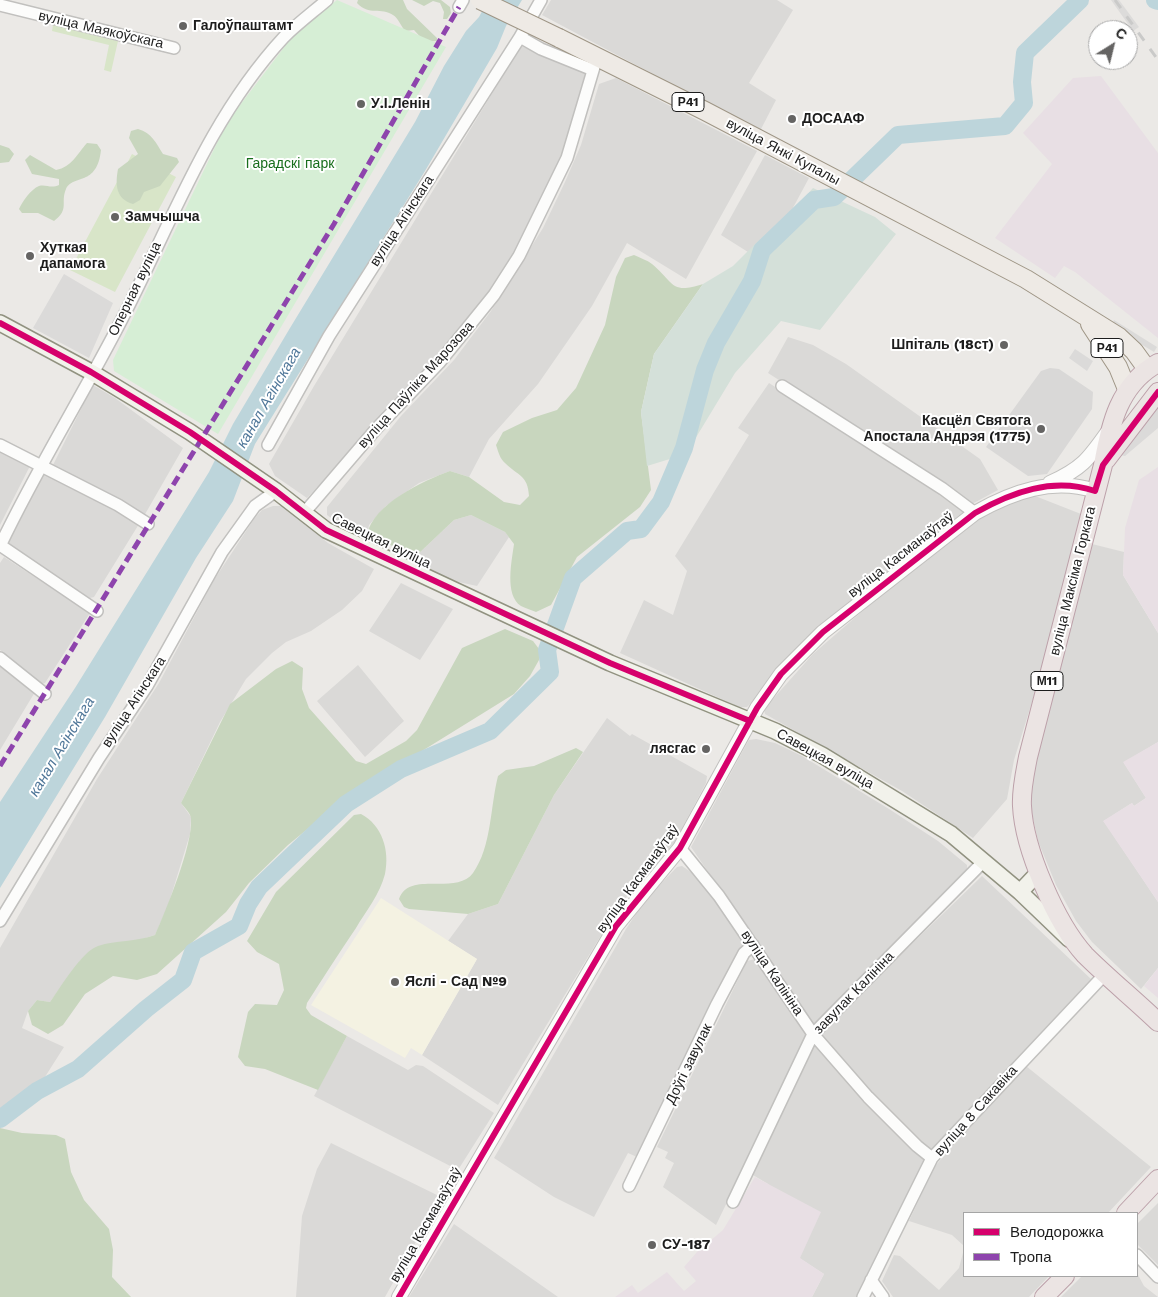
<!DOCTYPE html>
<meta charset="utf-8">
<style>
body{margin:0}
#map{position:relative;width:1158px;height:1297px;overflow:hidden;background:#ebe9e6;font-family:"Work Sans",sans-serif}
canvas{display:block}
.legend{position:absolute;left:963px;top:1212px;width:175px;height:65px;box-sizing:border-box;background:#fff;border:1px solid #a5a5a5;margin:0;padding:6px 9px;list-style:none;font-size:15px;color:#1d1d1d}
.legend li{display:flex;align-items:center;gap:10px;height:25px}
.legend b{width:25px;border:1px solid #a5a5a5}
.north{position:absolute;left:1088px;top:20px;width:50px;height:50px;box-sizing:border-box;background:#fff;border:1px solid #a5a5a5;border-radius:50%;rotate:36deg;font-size:14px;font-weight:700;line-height:20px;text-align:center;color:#1d1d1d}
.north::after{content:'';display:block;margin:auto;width:18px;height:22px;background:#656463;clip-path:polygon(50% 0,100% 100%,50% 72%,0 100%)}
</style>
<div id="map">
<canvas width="1158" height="1297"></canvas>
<ul class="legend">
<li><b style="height:6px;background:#d6006c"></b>Велодорожка</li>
<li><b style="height:6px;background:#8e44ad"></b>Тропа</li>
</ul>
<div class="north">С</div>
</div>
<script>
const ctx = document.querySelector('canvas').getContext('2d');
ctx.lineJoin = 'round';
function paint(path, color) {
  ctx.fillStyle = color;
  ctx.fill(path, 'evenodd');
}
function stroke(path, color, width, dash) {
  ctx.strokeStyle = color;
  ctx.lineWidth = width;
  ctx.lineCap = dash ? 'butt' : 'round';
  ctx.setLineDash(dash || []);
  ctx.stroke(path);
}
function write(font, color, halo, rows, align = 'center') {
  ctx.font = font + ' "Work Sans",sans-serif';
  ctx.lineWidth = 4;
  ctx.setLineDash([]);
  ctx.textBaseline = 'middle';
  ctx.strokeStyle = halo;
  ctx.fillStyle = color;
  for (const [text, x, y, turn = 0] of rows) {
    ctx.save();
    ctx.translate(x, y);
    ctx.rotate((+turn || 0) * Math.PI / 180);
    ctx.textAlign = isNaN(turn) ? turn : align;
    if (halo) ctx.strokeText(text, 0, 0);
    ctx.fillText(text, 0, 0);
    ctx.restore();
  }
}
const residential = new Path2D(`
 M551 0H777L793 10 749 83 776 100 760 131 542 15Z
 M521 46 586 73 588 79 568 141 550 185 523 238 478 309 450 343 307 498 275 476 269 464 314 386Z
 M616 78 757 151 686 279 627 243 592 306 538 384 489 439 469 477 450 471 419 483 386 506 369 525 367 535 342 526 327 515V507L401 416 454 360 491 311 543 228 565 182 581 145 599 84Z
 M765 155 809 178 788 217 748 252 721 235Z
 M788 337 813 345 846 364 980 459 998 490 972 504 768 373Z
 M769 383 967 512 917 549 807 638 781 665 758 696 747 707H739L620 653 644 600 673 615 687 571 675 556 749 435 738 428Z
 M93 385 115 398 183 448 144 516 52 467Z
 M0 448 32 462 0 525Z
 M44 472 139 524 94 597 90 598 9 547 7 542Z
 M1030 494 1081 514 1049 647 1014 760 1007 799 973 838 902 791 765 714 764 709 813 654 881 595 990 509Z
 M273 506H282L328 543 374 569 362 591 342 610 311 631 286 642 272 653 246 679 220 722 181 803 191 817 190 834 168 906 155 935 136 941 117 943 81 960 50 1002 37 1000 28 1011 22 1028 64 1047 43 1080 0 1115V948L97 779 159 683 214 580 254 519 262 510Z
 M471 515 505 532 509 537 477 586 454 581 422 566 416 556 454 520Z
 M1092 544 1124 552 1123 575 1158 633V742L1124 763 1146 798 1134 806 1132 803 1104 821 1158 902V968L1141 989 1092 942 1076 921 1056 885 1038 841 1032 814V781L1047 704 1069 636Z
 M4 557 90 613 45 683 41 684 0 650V563Z
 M401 583 453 609 420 660 369 631Z
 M0 663 35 692 0 750Z
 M358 665 404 721 365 757 317 701Z
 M607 718 630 736 632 734 707 776 706 783 674 843 638 881 614 914 498 1105 422 1055 477 959 448 941 468 914 498 904 554 795Z
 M756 739 775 743 802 756 889 809 938 841 967 865V872L813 1024 691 847 746 745 749 740Z
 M682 866 691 872 725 912 744 941 743 944 637 1157 628 1153 594 1217 554 1197 494 1158 626 929 646 899 677 867Z
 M982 876 1091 979 930 1151 874 1095 820 1033Z
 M755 959 808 1035 716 1225 663 1187 674 1163 665 1158 668 1152 657 1147 747 961Z
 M347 1036 408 1070 416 1065 423 1066 494 1113 458 1170 314 1096Z
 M813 1044 854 1091 927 1159 860 1297H812L824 1274 799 1258 768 1184 753 1175Z
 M1026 1066 1151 1167 1108 1213H964V1246L952 1235 909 1221 935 1166Z
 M331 1143 441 1197 385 1297H296L302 1216 317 1169Z
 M1158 1203V1265L1137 1244V1224Z
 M454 1224 558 1297H409Z
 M964 1249V1276H1049L1029 1297H893L882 1281 894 1255 900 1256 939 1290 959 1268Z
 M1137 1273 1144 1286 1158 1297H1061L1082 1276H1137Z`);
const industrial = new Path2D(`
 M1101 76 1158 153V338L1075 272 1064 266 1055 278 995 238 1052 164 1023 133 1073 78Z
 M1158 467V633L1123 575 1125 528 1139 480Z
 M1158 742V902L1103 821 1132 803 1134 806 1146 798 1123 762Z
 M1158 968V998L1144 986Z
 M755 1177 821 1212 800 1258 824 1274 812 1297H615L632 1285 638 1293 667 1272 684 1291 696 1281 684 1267 697 1252 723 1230Z`);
const education = new Path2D(`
 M381 898 477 959 422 1055 411 1048 405 1058 311 1005Z`);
const religious = new Path2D(`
 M1050 368 1059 369 1093 392 1092 409 1047 474 1028 476 986 447 1041 371Z`);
const grass = new Path2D(`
 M53 25 118 41 111 72 104 70 109 45 52 31Z
 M132 154 176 177 115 292 70 270Z`);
const forest = new Path2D(`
 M358 0H403L407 9 437 38V41L425 42 414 30 405 31C401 26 398 18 393 15 381 7 369 16 357 3Z
 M412 0H441L450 7 451 13 447 19H443L444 12 440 3 433 1 424 6Z
 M138 129C152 133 156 143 163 154L177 158 179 162 160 186 144 192 140 200 133 204C116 199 115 185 118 169L138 154 129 138 131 131Z
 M87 143 97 144 101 150C97 187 73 174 66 189 60 203 70 209 54 221L38 213H22L19 209C22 202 31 189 39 186 46 184 51 189 59 185V179L32 174 25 160 30 155 56 170C72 167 77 154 87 143Z
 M0 145 9 148 14 154 9 162 0 163Z
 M634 255C640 258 647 260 652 264 674 282 670 295 703 284L654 354 641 412 651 490 640 507 577 557 551 605 536 612C531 610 525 608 521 606 504 595 512 560 514 544L505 532 471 515 454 520 416 556 367 535C373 504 423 481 450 471L469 477 504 502 520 505 529 496C528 475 518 476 505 463 500 459 498 451 496 445L503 432 532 418 557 410 576 388 605 325 616 277 625 258Z
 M505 629 533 641 539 649V660L530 676 514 694 422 751 365 782 288 845 249 883 226 912 157 974 137 980 113 976 85 994 63 1025 48 1034 32 1025 28 1011 37 1000 50 1002C61 987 81 952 98 946 116 940 136 942 155 935 166 910 193 845 191 819 191 814 185 808 181 803L230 704 276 669 292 661 303 668 302 689 309 708 356 761 366 764 406 741 417 730 462 648Z
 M576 748 583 752 554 795 498 904 468 914 409 909 404 907 399 899C409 870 456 896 473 873 492 846 490 807 498 776L506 770 534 766Z
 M361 814C382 825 390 850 385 874 380 894 366 911 356 928 339 953 323 978 307 1003L306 1008 311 1015 347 1036 318 1090 265 1069 245 1066 238 1057 248 1012 255 1004 277 1005 284 990 279 964 257 952 247 941 276 892 354 815Z
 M0 1128 22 1133 56 1135 65 1139 71 1172 84 1200 109 1229 113 1250 112 1277 131 1297H0Z`);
const wetland = new Path2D(`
 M813 188 875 217 896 234 820 330 781 321 735 373 686 454 647 466 641 412 654 354 703 284 733 266 757 242 785 219Z`);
const park = new Path2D(`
 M337 0 446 47 218 434 114 371 113 360 227 122 295 33Z`);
const parking = new Path2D(`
 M64 274 113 303 89 358 33 328Z
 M1114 320 1157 347 1154 352 1111 326Z
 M1075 349 1093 361 1087 371 1069 358Z
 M1158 399V428L1125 456 1120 455Z`);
const water = new Path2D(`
 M488 0H522L506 26 497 48 425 171 255 444 233 501 196 558 105 717 0 888V802L75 688 209 472 233 424 290 328 415 122 444 66 466 31 479 17Z`);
const pier = new Path2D(`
 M1111 0H1119L1139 27 1133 31Z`);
const river = new Path2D(`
 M1155 0 1158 1
 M0 1119 37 1091 78 1069 146 1009 183 980 193 952 239 926 248 904 259 887 346 804 401 769 490 731 550 672 547 650 573 578 627 531 641 529 661 502 684 448 705 370 716 343 752 281 762 250 814 200 834 197 898 135 1005 126 1024 103 1022 82 1025 53 1080 0`);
const minor = new Path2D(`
 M0 5 174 48
 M459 7 463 0
 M520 37 541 49 593 70
 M782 386 943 489 975 513
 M0 445 118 505 148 524
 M268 445 329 336 520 37 541 0
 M304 513 376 429 439 363 494 295 519 256 567 158 597 57
 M0 545 97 611
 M0 546C37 468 83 395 122 319 172 222 208 119 284 37 297 24 313 12 327 0
 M0 658 45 694
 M680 848 719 896 813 1034 868 1097 917 1146 932 1158
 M0 921 99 758 147 686 222 552 255 506 276 491
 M629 1186 717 1004 744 953 753 945
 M733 1202 813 1034 984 861
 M1137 1255 1158 1277
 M871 1280 883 1297
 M863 1297 932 1158 1106 973`);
const tertiary = new Path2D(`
 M1050 483C1081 469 1088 460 1107 433
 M399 1297 616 926 680 848 757 708 781 674 823 632 975 513C1012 492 1053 477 1095 491`);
const secondary = new Path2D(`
 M0 323 91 372 190 432 276 491 326 530 610 663 775 731 822 755 951 834 1020 892 1069 939
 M1020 892 1038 873`);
const primary = new Path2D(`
 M559 38 705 111 1026 279 1119 337 1134 351 1147 369
 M1090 324 1118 367 1127 389`);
const trunk = new Path2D(`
 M1158 363C1119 384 1110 425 1103 465L1028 757C1025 773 1021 790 1022 806 1024 849 1056 923 1085 955 1108 978 1134 999 1158 1022
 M1106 460 1158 392
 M1126 1213 1158 1179
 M1044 1297 1065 1276`);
const rail = new Path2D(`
 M1115 0 1158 60`);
const primaryBridge = new Path2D(`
 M480 0 559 38`);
const quiet = new Path2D(`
 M0 766 334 224 459 7`);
const cycleway = new Path2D(`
 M0 323 91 372 190 432 276 491 326 530 610 663 750 721
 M399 1297 616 926 680 848 757 708 781 674 823 632 975 513C1012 492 1053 477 1095 491L1103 465 1158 392`);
const markers = [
 [183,26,5,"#656463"],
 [361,104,5,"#656463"],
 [792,119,5,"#656463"],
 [115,217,5,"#656463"],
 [30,256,5,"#656463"],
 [1004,345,5,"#656463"],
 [1041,429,5,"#656463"],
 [706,749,5,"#656463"],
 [395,982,5,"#656463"],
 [652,1245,5,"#656463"]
];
const shields = [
 [688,102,32],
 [1107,348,32],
 [1047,681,32]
];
const shieldNames = [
 ["Р41",688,102],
 ["Р41",1107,348],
 ["М11",1047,681]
];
const poiNames = [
 ["Галоўпаштамт",193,26],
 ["У.І.Ленін",371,104],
 ["ДОСААФ",802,119],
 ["Замчышча",125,217],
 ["Хуткая",40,248],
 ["дапамога",40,264],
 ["Шпіталь (18ст)",994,345,"right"],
 ["Касцёл Святога",1031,421,"right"],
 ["Апостала Андрэя (1775)",1031,437,"right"],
 ["лясгас",696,749,"right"],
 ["Яслі - Сад №9",405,982],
 ["СУ-187",662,1245]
];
const streetNames = [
 ["вуліца Маякоўскага",101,30,13],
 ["вуліца Янкі Купалы",783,152,28],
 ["вуліца Агінскага",402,221,-57],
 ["Оперная вуліца",135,289,-64],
 ["вуліца Паўліка Марозова",416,385,-48],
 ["Савецкая вуліца",381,541,26],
 ["вуліца Касманаўтаў",901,555,-38],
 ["вуліца Максіма Горкага",1073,581,-76],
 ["вуліца Агінскага",134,702,-57],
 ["Савецкая вуліца",825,759,29],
 ["вуліца Касманаўтаў",638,879,-54],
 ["вуліца Калініна",772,973,56],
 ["завулак Калініна",854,993,-46],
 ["Доўгі завулак",689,1064,-64],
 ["вуліца 8 Сакавіка",976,1111,-48],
 ["вуліца Касманаўтаў",426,1225,-60]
];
const parkNames = [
 ["Гарадскі парк",290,164]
];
const waterNames = [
 ["канал Агінскага",269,398,-60],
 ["канал Агінскага",62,747,-59]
];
paint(residential, '#dad9d7');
paint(industrial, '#e8dfe4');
paint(education, '#f4f2e2');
paint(religious, '#d9d8d7');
paint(grass, '#d8e5c8');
paint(forest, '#c8d6be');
paint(wetland, '#d4e0d9');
paint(park, '#d6eed5');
paint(parking, '#dbdad9');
paint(water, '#bdd5db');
paint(pier, '#dcdbda');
stroke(river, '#bdd5db', 18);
stroke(minor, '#c1c0be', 14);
stroke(tertiary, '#c1c0be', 16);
stroke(secondary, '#919280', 18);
stroke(primary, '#9e9585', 20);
stroke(trunk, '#bca0a9', 20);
stroke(minor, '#fcfcfb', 11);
stroke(tertiary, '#fcfcfb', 14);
stroke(secondary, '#f2f2eb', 15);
stroke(primary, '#eeeae5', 18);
stroke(trunk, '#ebe4e3', 18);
stroke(rail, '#cacac9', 3, [10, 10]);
stroke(primaryBridge, '#9e9585', 20, []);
stroke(primaryBridge, '#eeeae5', 18);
stroke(quiet, '#8e44ad', 5, [10, 5]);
stroke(cycleway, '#d6006c', 6);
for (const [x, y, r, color] of markers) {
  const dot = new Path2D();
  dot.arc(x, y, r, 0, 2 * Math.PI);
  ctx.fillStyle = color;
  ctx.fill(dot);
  stroke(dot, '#fff', 2);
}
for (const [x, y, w] of shields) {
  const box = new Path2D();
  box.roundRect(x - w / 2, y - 9.5, w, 19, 4);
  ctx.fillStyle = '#fff';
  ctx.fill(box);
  stroke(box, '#1d1d1d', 1);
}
write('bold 12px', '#1d1d1d', null, shieldNames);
write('bold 14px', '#1d1d1d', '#fff', poiNames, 'left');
write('14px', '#1d1d1d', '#fff', streetNames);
write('14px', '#186e1c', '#fff', parkNames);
write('italic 15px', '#51789a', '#fff', waterNames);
</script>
